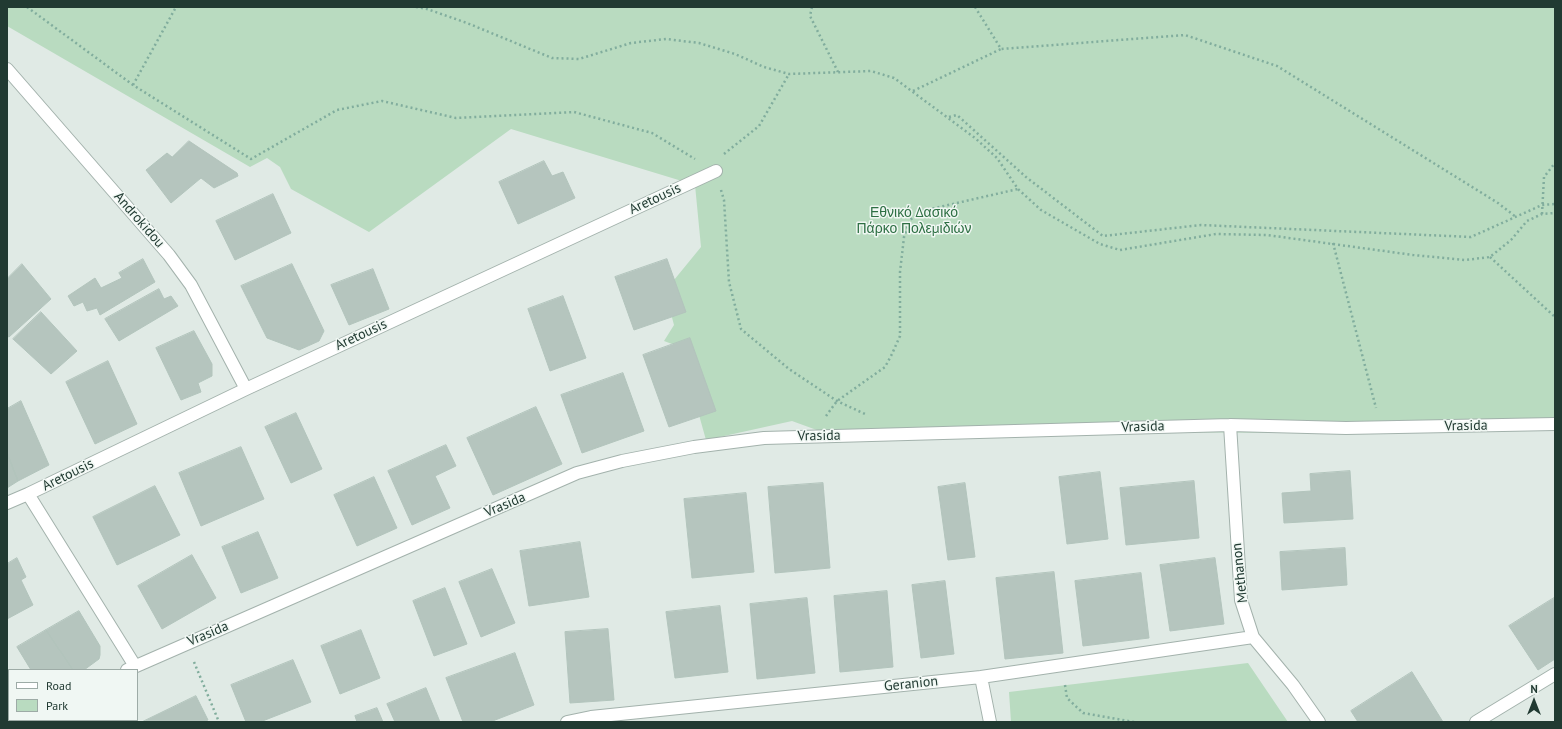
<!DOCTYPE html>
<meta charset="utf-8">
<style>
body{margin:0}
#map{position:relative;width:1562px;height:729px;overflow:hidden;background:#e0eae5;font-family:"PT Sans",sans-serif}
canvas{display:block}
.frame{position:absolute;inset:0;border:8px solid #213a32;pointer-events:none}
.legend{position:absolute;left:8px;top:669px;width:130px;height:52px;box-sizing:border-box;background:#f0f7f3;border:1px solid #9daba6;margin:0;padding:5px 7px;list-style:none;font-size:12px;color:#213a32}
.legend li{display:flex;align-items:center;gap:8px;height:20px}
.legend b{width:20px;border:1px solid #9daba6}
.north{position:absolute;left:1514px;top:681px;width:40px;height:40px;-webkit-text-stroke:3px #f0f7f3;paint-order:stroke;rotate:0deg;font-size:11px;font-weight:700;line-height:16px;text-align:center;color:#213a32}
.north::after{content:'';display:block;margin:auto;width:14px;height:18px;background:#213a32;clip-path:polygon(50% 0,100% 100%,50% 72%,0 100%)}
</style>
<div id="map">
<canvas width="1562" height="729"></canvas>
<div class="frame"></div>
<ul class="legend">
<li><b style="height:5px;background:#fff"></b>Road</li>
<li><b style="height:11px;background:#b9dbc0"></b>Park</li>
</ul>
<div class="north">N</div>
</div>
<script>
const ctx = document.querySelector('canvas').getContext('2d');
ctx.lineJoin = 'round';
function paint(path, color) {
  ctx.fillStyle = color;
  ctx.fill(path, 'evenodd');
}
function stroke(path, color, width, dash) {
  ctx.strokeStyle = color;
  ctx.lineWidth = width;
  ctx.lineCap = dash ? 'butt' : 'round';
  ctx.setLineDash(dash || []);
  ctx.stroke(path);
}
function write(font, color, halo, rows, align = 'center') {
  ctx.font = font + ' "PT Sans",sans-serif';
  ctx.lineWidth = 3;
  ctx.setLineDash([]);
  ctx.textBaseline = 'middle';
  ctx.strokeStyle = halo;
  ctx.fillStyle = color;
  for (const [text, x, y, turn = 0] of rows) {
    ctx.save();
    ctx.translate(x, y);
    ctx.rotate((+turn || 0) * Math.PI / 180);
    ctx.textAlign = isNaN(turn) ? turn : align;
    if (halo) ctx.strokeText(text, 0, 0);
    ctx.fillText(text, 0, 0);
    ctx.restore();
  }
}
const green = new Path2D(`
 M7 7H1555V424L1335 433 1110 432 836 437 792 421 706 440 680 347 664 341 674 325 665 291 701 247 695 185 511 129 369 232 291 189 280 167 267 158 250 167 7 26Z
 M1248 663 1288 722H1011L1009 692Z`);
const building = new Path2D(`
 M189 141 237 173 238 176 214 188 201 178 171 203 146 170 167 153 172 157Z
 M544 161 552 176 563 172 575 198 518 224 499 182Z
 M273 194 291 233 235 260 216 221Z
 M143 259 155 282 100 315 97 308 87 311 83 302 74 306 68 296 95 278 101 288 122 278 119 273Z
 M667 259 686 312 634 330 615 277Z
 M22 264 51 299 9 337 7 336V279Z
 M292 264 324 331 319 341 299 350 267 338 241 286Z
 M373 269 389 309 349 325 331 285Z
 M159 289 164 299 171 296 178 306 119 341 105 319Z
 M563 296 586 358 550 371 528 309Z
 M41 312 77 351 51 374 13 339Z
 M194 331 212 364V376L198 383 201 392 181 400 156 348Z
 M690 338 716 411 669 427 643 355Z
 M108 361 137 424 95 444 66 382Z
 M623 373 644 431 582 453 561 395Z
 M21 401 49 465 18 481 7 453V409Z
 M536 407 562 464 493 495 467 438Z
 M296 413 322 469 291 483 265 427Z
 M446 445 456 466 435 476 450 508 412 525 388 471Z
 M241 447 264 499 201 526 179 473Z
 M7 453 18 481 7 488Z
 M1350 471 1353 519 1284 523 1282 493 1311 491 1310 474Z
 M1100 472 1108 539 1067 544 1059 477Z
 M374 477 397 528 357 546 334 495Z
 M1194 481 1199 538 1126 545 1120 488Z
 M823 483 830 568 775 573 768 487Z
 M965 483 975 557 948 560 938 487Z
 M155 486 180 535 117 565 93 517Z
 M746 493 754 572 692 578 684 499Z
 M258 532 278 578 241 593 222 547Z
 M580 542 589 597 529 606 520 551Z
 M1345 548 1347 585 1282 590 1280 552Z
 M192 555 216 598 162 629 138 586Z
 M17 558 26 577 21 580 33 605 7 619V564Z
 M1215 558 1224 624 1170 631 1160 565Z
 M492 569 515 623 481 637 459 582Z
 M1054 572 1063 653 1005 659 996 578Z
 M1141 573 1149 638 1083 646 1075 581Z
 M945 581 954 654 921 658 912 585Z
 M445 588 467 644 434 656 413 601Z
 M887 591 893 667 840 672 834 596Z
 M807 598 815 673 757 679 750 604Z
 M1554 598 1555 600V659L1538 670 1509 626Z
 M720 606 728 672 675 678 666 612Z
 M79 611 100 646V655L99 659 84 670H73L46 630Z
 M608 629 614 700 570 703 565 632Z
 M46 630 73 670H31L17 647Z
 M361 630 380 678 340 694 321 646Z
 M515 653 534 705 490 722H463L446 678Z
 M293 660 311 702 260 722H246L231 685Z
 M1412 672 1443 722H1358L1351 711Z
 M7 674 9 678V708L7 709Z
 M426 688 440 722H395L387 704Z
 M196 696 208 720 203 722H142Z
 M377 708 383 722H357L355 716Z`);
const path = new Path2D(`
 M27 7 133 85 251 159 337 110 382 101 456 118 574 112 652 133 695 159
 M416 7 427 9 467 23 552 58 579 59 631 43 666 39 699 43 735 54 764 67 789 74 871 71 894 78 975 138 997 158 1018 189 1041 210 1100 244 1120 250 1216 234 1267 235 1413 255 1465 260 1490 257 1511 240 1527 221 1542 214 1555 213
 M812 7 810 16 838 72
 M975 7 1001 49 1185 35 1277 66 1498 203 1516 217
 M133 85 176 7
 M913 91 1001 49
 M949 117 957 115 1026 177 1103 236 1201 225 1471 237 1542 205 1555 204
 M724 154 759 126 789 74
 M721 190 724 200 729 282 741 329 789 369 837 401 865 414
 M1542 214 1544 177 1555 163
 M1333 243 1376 408
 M1490 257 1555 317
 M826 416 837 401 885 367 892 354 900 336V272L904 237 910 220 922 211 1018 189
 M194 662 219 722
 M1065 685 1067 698 1083 713 1134 722`);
const minor = new Path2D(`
 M7 69 169 255 191 285 246 389
 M1230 425 1241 600 1253 637 1293 685 1319 722
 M28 494 135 666
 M7 503 28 494 246 389 716 171
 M127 670 577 473 622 461 694 447 764 438 1230 425 1346 428 1555 424
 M981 677 990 722
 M35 722 39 720
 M567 722 591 717 981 677 1253 637
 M1476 722 1555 674`);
const streetNames = [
 ["Aretousis",655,199,-25],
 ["Androkidou",139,220,49],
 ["Aretousis",361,335,-25],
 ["Vrasida",1466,426,-1],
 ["Vrasida",1143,427,-2],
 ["Vrasida",819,436,-1],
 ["Aretousis",68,475,-26],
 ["Vrasida",505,505,-23],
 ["Methanon",1240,573,-96],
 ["Vrasida",208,634,-23],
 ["Geranion",911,684,-6]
];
const parkNames = [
 ["Εθνικό Δασικό",914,213],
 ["Πάρκο Πολεμιδιών",914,229]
];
paint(green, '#b9dbc0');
paint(building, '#b5c5be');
stroke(building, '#b2c4bc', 1);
stroke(minor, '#a3b2ac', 14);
stroke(path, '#81ad9d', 2.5, [2, 3]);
stroke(minor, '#fff', 12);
write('14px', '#213a32', '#f0f7f3', streetNames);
write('14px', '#2d6f43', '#f0f7f3', parkNames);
</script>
